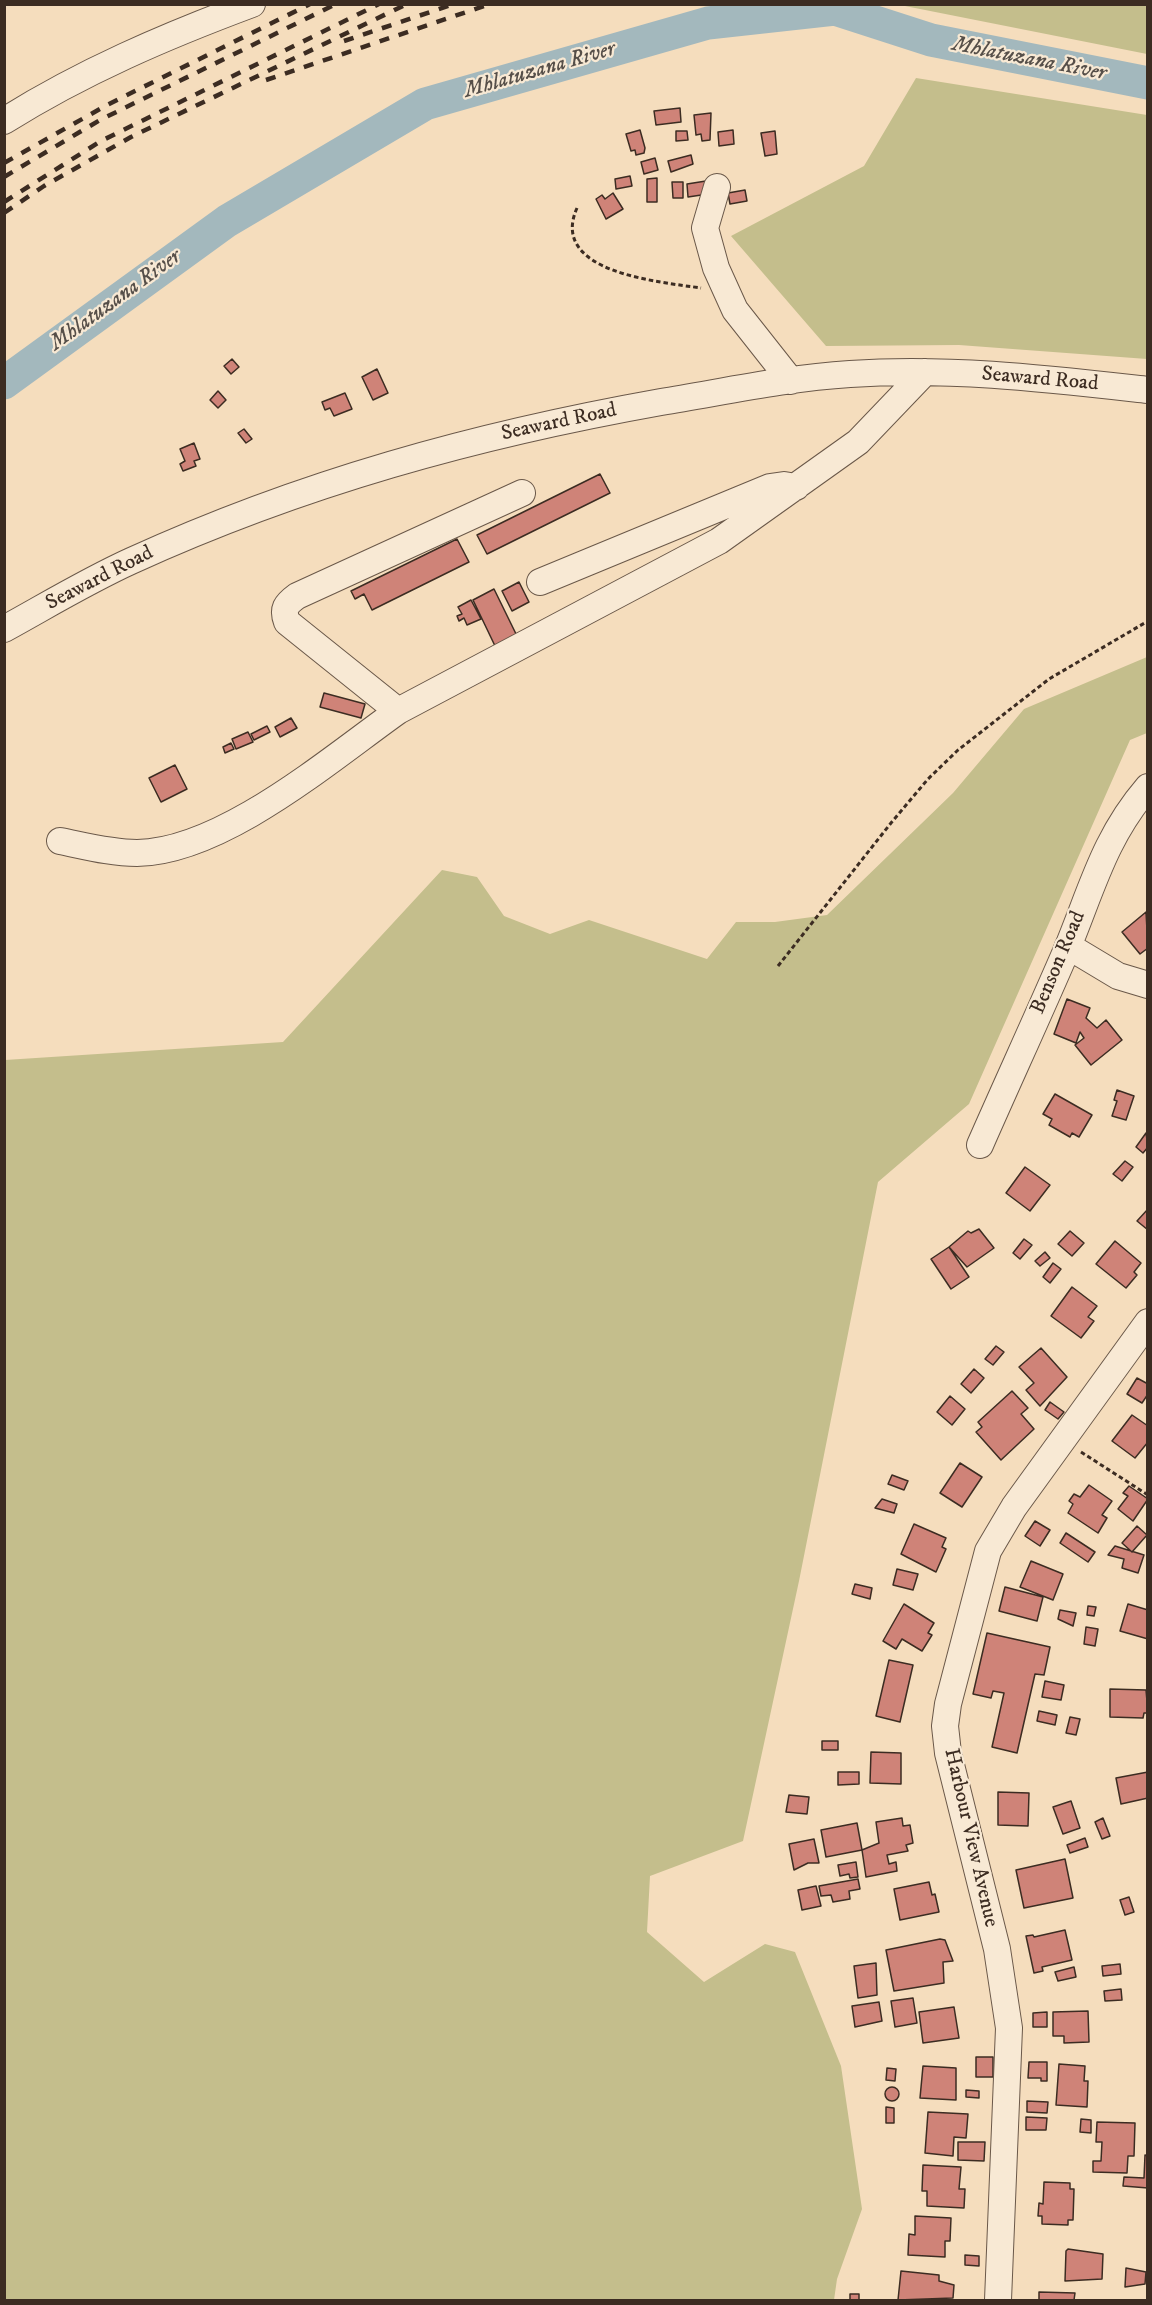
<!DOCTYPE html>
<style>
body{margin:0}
#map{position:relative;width:1152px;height:2305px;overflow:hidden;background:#f5ddbd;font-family:"IM FELL DW Pica",serif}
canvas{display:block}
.frame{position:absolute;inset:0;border:6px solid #3c2c22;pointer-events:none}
</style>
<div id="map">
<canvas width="1152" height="2305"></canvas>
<div class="frame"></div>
</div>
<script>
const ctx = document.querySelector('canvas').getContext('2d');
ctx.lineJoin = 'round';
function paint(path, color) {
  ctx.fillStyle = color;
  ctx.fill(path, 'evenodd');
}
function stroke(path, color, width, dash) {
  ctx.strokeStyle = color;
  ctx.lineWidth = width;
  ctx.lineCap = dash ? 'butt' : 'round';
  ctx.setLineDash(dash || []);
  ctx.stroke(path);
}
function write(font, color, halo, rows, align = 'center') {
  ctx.font = font + ' "IM FELL DW Pica",serif';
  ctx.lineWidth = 4.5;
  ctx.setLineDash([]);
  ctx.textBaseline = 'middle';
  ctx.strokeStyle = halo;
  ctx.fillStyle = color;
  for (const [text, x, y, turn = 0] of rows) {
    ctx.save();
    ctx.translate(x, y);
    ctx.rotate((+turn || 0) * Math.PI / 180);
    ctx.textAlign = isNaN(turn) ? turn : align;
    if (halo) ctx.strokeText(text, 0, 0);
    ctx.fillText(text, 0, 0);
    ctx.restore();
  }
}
const green = new Path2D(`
 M902 5H1147V54L905 6Z
 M916 78 1147 115V359L959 345 826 346 731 236 864 166Z
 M1147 657V733L1130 740 969 1104 878 1182 799 1581 743 1841 650 1876 647 1932 704 1982 765 1944 795 1952 841 2066 862 2209 837 2279 834 2300H5V1060L283 1042 442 870 477 877 504 916 550 934 589 920 707 959 736 922H775L827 915 953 793 1024 709Z`);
const river = new Path2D(`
 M4 383 227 221 425 104 708 23 835 9 931 40 1148 83`);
const building = new Path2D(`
 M680 108 681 122 656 125 654 111Z
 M711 113 710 140 702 141 701 134 696 135 694 115Z
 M640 130 645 148 644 153 636 155 635 150 631 151 626 134Z
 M733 130 734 144 719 146 718 132Z
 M676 131H687L688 140 676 141Z
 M775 131 777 154 765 156 761 133Z
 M691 155 693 164 671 172 668 161Z
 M655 158 658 170 644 174 641 162Z
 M630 176 632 186 616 189 615 179Z
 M657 178V202H647V179Z
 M706 181 708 194 688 197 687 184Z
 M672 182H683V198H673Z
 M745 190 747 201 730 204 728 193Z
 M613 193 623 209 606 219 596 199 602 195 605 199Z
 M232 359 239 367 231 374 224 366Z
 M377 369 388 393 373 400 362 377Z
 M218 391 226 400 218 408 210 400Z
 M345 393 352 409 334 416 330 408 325 410 322 402Z
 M244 429 252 439 246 443 238 433Z
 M194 443 200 459 194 461 196 466 183 471 180 464 185 461 180 449Z
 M600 474 610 493 487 554 477 535Z
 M457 539 469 562 372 610 364 594 355 599 351 591Z
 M519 582 529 602 512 611 502 591Z
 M494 589 518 638 496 648 473 600Z
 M471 600 481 619 467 625 464 618 459 621 457 616 462 614 458 607Z
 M324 693 365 704 361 718 320 707Z
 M291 718 297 728 280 737 275 727Z
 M267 726 270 732 254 740 251 734Z
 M248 732 253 742 236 749 232 739Z
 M231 743 234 749 225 753 223 747Z
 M175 765 187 789 161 802 149 778Z
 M1146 912 1148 948 1140 954 1122 932Z
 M1067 999 1090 1008 1086 1018 1097 1028 1106 1020 1122 1040 1091 1065 1075 1045 1084 1038 1080 1032 1076 1043 1054 1034Z
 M1117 1090 1134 1096 1126 1120 1112 1116 1117 1101 1114 1100Z
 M1055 1094 1092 1115 1079 1137 1072 1133 1070 1137 1049 1125 1052 1119 1043 1114Z
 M1146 1133 1148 1147 1143 1153 1136 1147Z
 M1125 1161 1133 1167 1122 1181 1113 1174Z
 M1025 1167 1050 1185 1030 1211 1006 1193Z
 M1148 1209V1230L1137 1221Z
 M979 1229 994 1248 967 1267 949 1247 968 1231 971 1233Z
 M1070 1231 1084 1243 1072 1256 1058 1244Z
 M1024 1239 1032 1245 1020 1259 1013 1253Z
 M1115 1241 1141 1263 1134 1272 1137 1275 1126 1288 1096 1264Z
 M949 1247 969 1277 951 1289 931 1259Z
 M1045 1252 1050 1258 1040 1266 1035 1261Z
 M1053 1263 1061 1269 1050 1283 1043 1277Z
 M1072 1287 1097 1306 1088 1317 1094 1321 1081 1338 1051 1316Z
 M996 1346 1004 1352 993 1365 985 1359Z
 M1041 1348 1067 1377 1040 1406 1026 1390 1034 1383 1019 1367Z
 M974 1369 984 1378 971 1393 961 1384Z
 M1137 1378 1148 1384V1394L1142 1403 1127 1394Z
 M1012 1391 1028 1408 1021 1414 1034 1429 1001 1460 976 1432 982 1427 978 1422Z
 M950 1396 965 1409 952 1425 937 1412Z
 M1050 1402 1064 1412 1058 1419 1045 1410Z
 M1132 1415 1148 1426V1442L1135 1458 1112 1441Z
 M960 1463 982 1477 962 1507 940 1493Z
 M892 1475 908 1481 904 1490 888 1484Z
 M1089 1485 1112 1501 1102 1515 1107 1518 1098 1533 1068 1513 1073 1504 1069 1501 1074 1494 1080 1497Z
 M1129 1486 1148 1499 1133 1521 1118 1509 1128 1496 1123 1493Z
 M882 1499 897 1504 894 1513 875 1508Z
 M1035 1521 1050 1530 1040 1546 1025 1536Z
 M914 1524 946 1538 942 1547 946 1549 936 1572 901 1554Z
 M1137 1526 1147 1535 1132 1552 1122 1543Z
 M1066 1533 1095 1552 1088 1562 1060 1543Z
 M1115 1546 1144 1555 1138 1573 1122 1568 1124 1559 1108 1555Z
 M1031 1561 1063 1574 1053 1600 1020 1587Z
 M897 1569 918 1574 913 1590 893 1585Z
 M855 1584 872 1588 870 1599 852 1594Z
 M1005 1587 1043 1597 1037 1621 999 1611Z
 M904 1604 934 1623 928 1633 932 1635 922 1651 902 1639 896 1649 883 1641Z
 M1128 1604 1148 1610V1639L1120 1631Z
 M1088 1606 1096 1607 1094 1616 1087 1615Z
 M1060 1610 1076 1613 1073 1626 1058 1619Z
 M1086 1627 1098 1629 1095 1646 1084 1644Z
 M987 1633 1050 1647 1044 1675 1035 1674 1017 1753 992 1747 1004 1693 993 1691 991 1698 973 1694Z
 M889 1660 913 1665 900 1722 876 1716Z
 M1045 1681 1064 1685 1061 1700 1042 1697Z
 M1110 1689 1146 1690 1148 1713H1144L1143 1718 1110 1717Z
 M1039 1711 1057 1715 1055 1725 1037 1721Z
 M1070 1717 1080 1719 1076 1735 1066 1733Z
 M822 1741H838V1750H822Z
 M871 1752 901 1753V1784L870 1783Z
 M838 1772H859V1784L838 1785Z
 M1148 1772V1798L1121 1804 1116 1778Z
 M998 1792 1029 1793 1028 1826 998 1825Z
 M789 1795 809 1797 807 1814 786 1812Z
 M1071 1801 1080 1828 1063 1834 1053 1807Z
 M902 1818 903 1826 910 1825 913 1843 906 1845 908 1851 887 1855 889 1864 896 1862 897 1871 866 1877 862 1850 879 1843 876 1822Z
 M1103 1818 1110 1836 1102 1839 1095 1822Z
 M857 1823 862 1850 826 1857 821 1830Z
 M1085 1838 1088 1847 1070 1853 1067 1845Z
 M814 1839 819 1863H808L794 1870 789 1844Z
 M1065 1859 1073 1898 1024 1908 1016 1870Z
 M856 1862 858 1877 850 1878 849 1874 840 1876 838 1865Z
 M858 1879 860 1889 849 1891 850 1899 833 1902 831 1895 821 1896 819 1886Z
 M929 1882 932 1895 935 1894 939 1912 900 1920 894 1889Z
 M816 1886 821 1906 802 1910 798 1890Z
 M1129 1897 1134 1912 1125 1915 1120 1900Z
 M1065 1930 1072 1960 1042 1967 1043 1971 1034 1973 1026 1936 1033 1935 1034 1937Z
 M940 1939 945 1940 953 1961 943 1962 944 1983 894 1991 886 1950Z
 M876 1963 877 1995 858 1998 854 1966Z
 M1120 1964 1121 1974 1103 1976 1102 1966Z
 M1074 1967 1076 1977 1058 1981 1055 1972Z
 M1121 1989 1122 2000 1105 2001 1104 1991Z
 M913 1998 917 2023 895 2027 891 2001Z
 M879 2002 882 2021 855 2027 852 2006Z
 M954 2007 959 2038 923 2043 919 2012Z
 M1088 2011 1089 2042 1064 2043V2036H1053V2012Z
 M1047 2012V2027H1033V2013Z
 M976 2057H993V2077H976Z
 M1029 2062H1047V2081H1041V2078H1028Z
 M1059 2064 1085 2066 1084 2081H1088L1087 2107 1056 2105Z
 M923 2066 956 2068V2100L920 2098Z
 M887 2068 896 2069 895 2081 886 2080Z
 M885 2094a7 7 0 1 1 14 0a7 7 0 1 1-14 0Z
 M966 2090 979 2091V2098L966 2097Z
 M1027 2101 1048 2102 1047 2113 1027 2112Z
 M886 2107 894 2108V2123H886Z
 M928 2112 968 2114 966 2138 954 2137 953 2156 925 2153Z
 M1026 2117 1047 2118 1046 2130H1026Z
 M1081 2119 1091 2120V2133L1080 2132Z
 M1097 2122 1135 2123 1134 2156H1128L1127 2173 1093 2172V2161H1101L1102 2142H1096Z
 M958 2142H985L984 2161 958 2160Z
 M1145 2155 1148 2156V2188L1123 2186 1124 2177 1144 2178Z
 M923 2165 961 2167 959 2189H965L964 2208 927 2206V2191H922Z
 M1044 2182 1070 2183V2189H1074L1073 2220H1068V2225L1042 2224V2216H1038L1039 2203 1043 2204Z
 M915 2216 951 2218 950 2241H945V2257L908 2255 909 2234 915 2235Z
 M1068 2249 1103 2254 1102 2279 1065 2281 1066 2251Z
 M965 2255 979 2256V2266L965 2265Z
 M1126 2268 1146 2272 1145 2284 1125 2287Z
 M901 2271 939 2275V2281L954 2285 953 2298 898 2300Z
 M1039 2292 1075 2293 1074 2300H1039Z
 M850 2294H859V2300H850Z`);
const path = new Path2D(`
 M577 208C548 273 661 282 701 288
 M778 966 891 823 928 779 958 750 1049 679 1148 621
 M1081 1452 1148 1495`);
const minor = new Path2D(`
 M4 121C82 72 166 36 252 4
 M717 187 705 228 716 268 735 310 791 381
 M522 493 297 596C286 604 282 609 287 622L398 711 719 541 858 442 925 372
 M540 582 770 487 784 485 796 487
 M4 629C46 606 87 581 131 561 302 483 476 435 661 402 723 392 786 378 850 374 949 367 1049 379 1148 390
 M60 841C85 846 111 853 137 853 222 852 329 760 398 711
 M1068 946 1118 976 1148 985
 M980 1145C1009 1079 1039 1014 1067 949 1092 889 1104 838 1148 787
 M998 2300 1009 2028 997 1949 948 1753 945 1726 948 1704 988 1551 1014 1507 1148 1322`);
const rail = new Path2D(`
 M344 41 454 4
 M266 80 490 4
 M4 163 107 105 310 4
 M4 177 100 120 336 4
 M4 202 101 141 379 4
 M4 213 44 186 131 137 407 4`);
const streetNames = [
 ["Seaward Road",1040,380,5],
 ["Seaward Road",559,423,-12],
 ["Seaward Road",100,579,-27],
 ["Benson Road",1059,963,-67],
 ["Harbour View Avenue",970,1838,77]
];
const waterNames = [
 ["Mhlatuzana River",1029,60,11],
 ["Mhlatuzana River",540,71,-16],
 ["Mhlatuzana River",116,301,-36]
];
paint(green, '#c4be8c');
stroke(river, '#a3b8bd', 33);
paint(building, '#cf8378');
stroke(building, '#3c2c22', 1.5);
stroke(minor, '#6a5849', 28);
stroke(path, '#3c2c22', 3, [4.5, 3]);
stroke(minor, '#f8e9d4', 26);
stroke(rail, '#3c2c22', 4.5, [10, 10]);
write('21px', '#3c2c22', '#f8e9d4', streetNames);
write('italic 22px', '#564f49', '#f8e9d4', waterNames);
</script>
